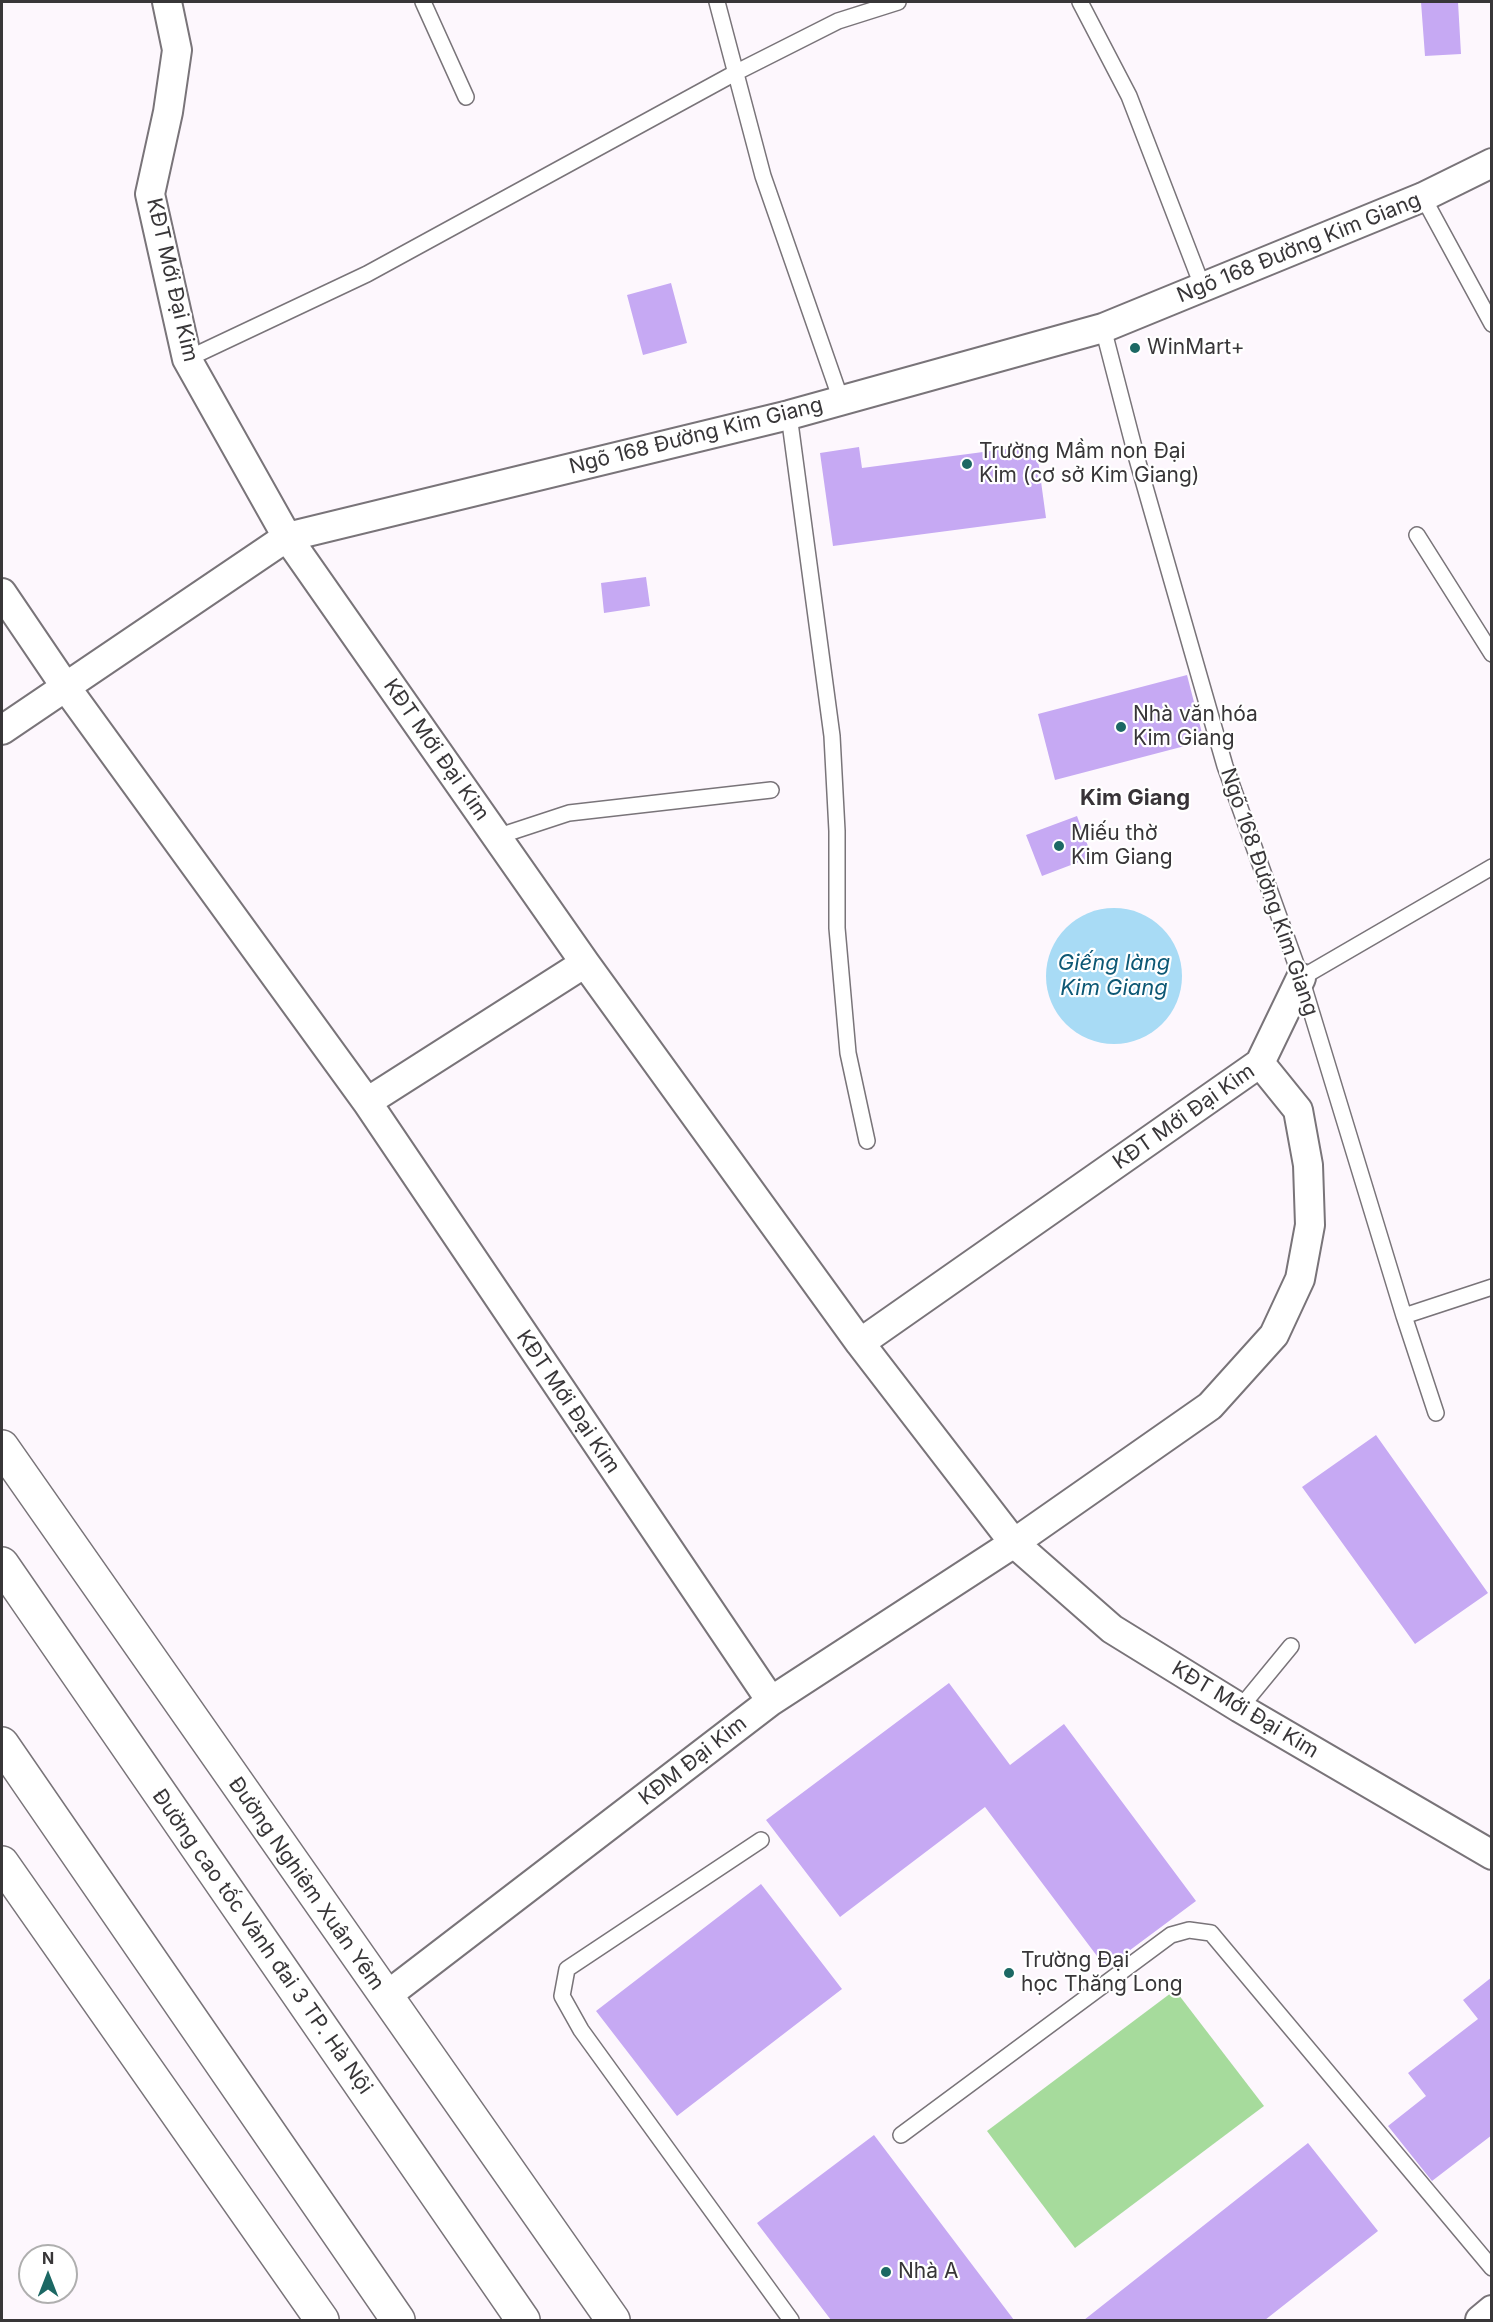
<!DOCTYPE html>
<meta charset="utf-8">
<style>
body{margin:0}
#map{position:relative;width:1493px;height:2322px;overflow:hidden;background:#fdf7fd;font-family:Inter,sans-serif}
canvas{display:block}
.frame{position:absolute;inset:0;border:3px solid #383638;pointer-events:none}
.north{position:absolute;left:18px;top:2244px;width:60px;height:60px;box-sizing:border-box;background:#fff;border:2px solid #afafaf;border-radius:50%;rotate:0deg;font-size:16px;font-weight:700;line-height:24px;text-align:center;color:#383638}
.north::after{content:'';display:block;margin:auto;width:21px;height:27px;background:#1c6864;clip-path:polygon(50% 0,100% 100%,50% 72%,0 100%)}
</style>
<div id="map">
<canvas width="1493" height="2322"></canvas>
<div class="frame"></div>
<div class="north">N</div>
</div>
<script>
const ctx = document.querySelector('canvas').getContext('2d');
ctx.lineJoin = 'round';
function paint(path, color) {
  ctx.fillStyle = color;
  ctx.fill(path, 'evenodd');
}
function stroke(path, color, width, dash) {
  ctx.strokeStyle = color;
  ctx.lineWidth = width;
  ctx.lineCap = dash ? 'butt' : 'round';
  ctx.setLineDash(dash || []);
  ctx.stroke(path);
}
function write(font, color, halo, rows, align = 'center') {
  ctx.font = font + ' Inter,sans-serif';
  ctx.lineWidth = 4.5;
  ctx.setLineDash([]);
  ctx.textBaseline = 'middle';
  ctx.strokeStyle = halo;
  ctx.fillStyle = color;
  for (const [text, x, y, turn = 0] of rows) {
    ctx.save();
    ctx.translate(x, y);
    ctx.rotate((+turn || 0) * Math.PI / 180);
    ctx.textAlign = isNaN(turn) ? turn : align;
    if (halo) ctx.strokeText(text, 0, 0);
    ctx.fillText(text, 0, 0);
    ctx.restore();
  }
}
const green = new Path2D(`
 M1175 1990 1264 2106 1075 2248 987 2131Z`);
const water = new Path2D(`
 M1046 976a68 68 0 1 1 136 0a68 68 0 1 1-136 0Z`);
const building = new Path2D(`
 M1421 2H1458L1461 54 1425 56Z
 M671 283 687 343 643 355 627 295Z
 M1036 445 1046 518 833 546 820 453 859 447 862 468Z
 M646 577 650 606 604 613 601 583Z
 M1187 675 1204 741 1055 780 1038 714Z
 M1077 816 1092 857 1042 876 1026 835Z
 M1376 1435 1488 1593 1415 1644 1302 1487Z
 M949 1683 1010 1765 1064 1724 1196 1901 1106 1968 985 1807 840 1917 766 1820Z
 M761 1884 842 1989 677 2116 596 2011Z
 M1492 1977V2135L1432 2181 1388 2126 1426 2096 1408 2073 1478 2019 1463 2000Z
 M874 2135 1014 2320H831L757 2223Z
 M1308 2143 1378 2231 1265 2320H1084Z`);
const lane = new Path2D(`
 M423 2 466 97
 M717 2 763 176 841 400
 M1080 2 1129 96 1203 288
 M1423 197 1492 324
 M1103 328 1137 459 1225 766 1301 978 1404 1316 1436 1413
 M187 359 367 274 735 73 838 21 898 2
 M789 415 832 736 837 831V928L848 1053 867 1141
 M1417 535 1492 654
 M496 837 569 813 771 790
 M1301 978 1492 867
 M1404 1316 1492 1287
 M1240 1708 1291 1646
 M761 1840 567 1969 562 1996 581 2030 791 2320
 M901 2135 1171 1935 1189 1930 1211 1933 1492 2268`);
const street = new Path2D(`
 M167 2 177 50 168 112 150 194 187 359 287 537 585 963 860 1343 1014 1543 1112 1629 1240 1708 1492 1855
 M2 593 65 686 367 1102 771 1701
 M2 730 287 537 789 415 1103 328 1423 197 1492 163
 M1260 1063 1301 978
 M367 1102 585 963
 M385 1997 771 1701 1014 1543 1210 1406 1274 1335 1300 1279 1310 1225 1308 1165 1298 1110 1260 1063 860 1343
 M1480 2320 1492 2310`);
const primary = new Path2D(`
 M2 1447 613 2320
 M2 1863 322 2320`);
const highway = new Path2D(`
 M2 1564 523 2320
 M2 1744 398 2320`);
const markers = [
 [1135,348,6,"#1c6864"],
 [967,464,6,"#1c6864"],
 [1121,727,6,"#1c6864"],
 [1059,846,6,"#1c6864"],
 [1009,1973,6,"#1c6864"],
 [886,2272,6,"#1c6864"]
];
const streetNames = [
 ["Ngõ 168 Đường Kim Giang",1299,248,-22],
 ["KĐT Mới Đại Kim",172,280,77],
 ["Ngõ 168 Đường Kim Giang",696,436,-14],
 ["KĐT Mới Đại Kim",436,750,55],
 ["Ngõ 168 Đường Kim Giang",1269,892,71],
 ["KĐT Mới Đại Kim",1184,1117,-35],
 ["KĐT Mới Đại Kim",568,1402,56],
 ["KĐT Mới Đại Kim",1245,1710,31],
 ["KĐM Đại Kim",693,1761,-38],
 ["Đường Nghiêm Xuân Yêm",306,1884,55],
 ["Đường cao tốc Vành đai 3 TP. Hà Nội",262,1942,55]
];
const poiNames = [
 ["WinMart+",1147,348],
 ["Trường Mầm non Đại",979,452],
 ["Kim (cơ sở Kim Giang)",979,476],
 ["Nhà văn hóa",1133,715],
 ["Kim Giang",1133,739],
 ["Miếu thờ",1071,834],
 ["Kim Giang",1071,858],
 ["Trường Đại",1021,1961],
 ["học Thăng Long",1021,1985],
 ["Nhà A",898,2272]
];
const neighbourhoodNames = [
 ["Kim Giang",1135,798]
];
const waterNames = [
 ["Giếng làng",1114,963],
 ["Kim Giang",1114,988]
];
paint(green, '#a6db9c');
paint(water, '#a8dbf5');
paint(building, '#c6a9f3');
stroke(lane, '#797479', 18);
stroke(street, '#797479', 32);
stroke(primary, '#797479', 36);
stroke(highway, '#797479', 36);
stroke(lane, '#fff', 15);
stroke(street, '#fff', 28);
stroke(primary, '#fff', 33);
stroke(highway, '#fff', 33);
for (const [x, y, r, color] of markers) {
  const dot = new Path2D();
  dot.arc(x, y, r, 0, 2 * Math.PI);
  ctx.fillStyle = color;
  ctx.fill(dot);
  stroke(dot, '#fff', 2);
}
write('21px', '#383638', '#fff', streetNames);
write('21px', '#383638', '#fff', poiNames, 'left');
write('bold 22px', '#373337', '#fff', neighbourhoodNames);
write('italic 22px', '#0d5875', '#fff', waterNames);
</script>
